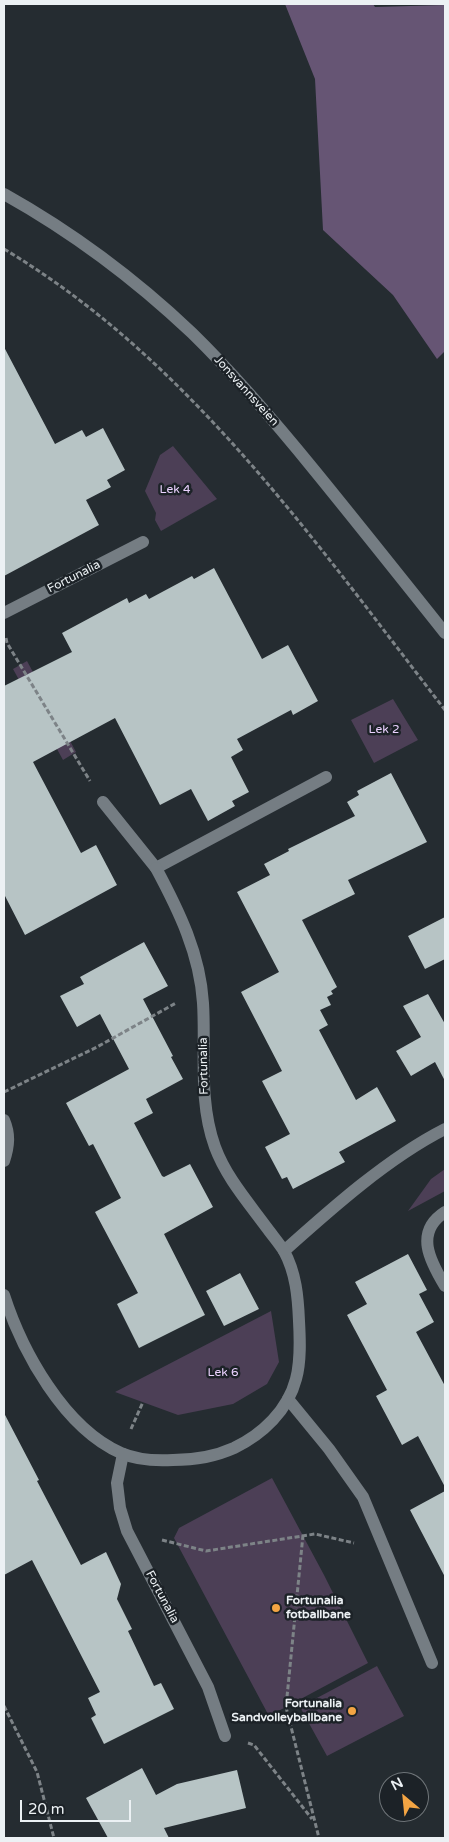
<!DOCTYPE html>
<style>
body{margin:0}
#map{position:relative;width:449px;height:1842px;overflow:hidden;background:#252c31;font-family:"Varela Round",sans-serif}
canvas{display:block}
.frame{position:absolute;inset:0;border:5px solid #ecf1f4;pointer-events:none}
.north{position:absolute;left:379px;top:1772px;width:50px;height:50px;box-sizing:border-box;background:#1c2227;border:1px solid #6f7579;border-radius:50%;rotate:332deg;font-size:14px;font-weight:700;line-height:20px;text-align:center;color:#ecf1f4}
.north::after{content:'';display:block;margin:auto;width:18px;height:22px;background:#f3a443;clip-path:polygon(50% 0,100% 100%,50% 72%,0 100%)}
.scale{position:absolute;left:20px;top:1800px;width:111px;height:22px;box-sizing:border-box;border:2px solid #ecf1f4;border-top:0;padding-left:6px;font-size:15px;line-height:18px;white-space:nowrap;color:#ecf1f4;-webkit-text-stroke:4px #1c2227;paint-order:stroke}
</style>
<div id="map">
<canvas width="449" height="1842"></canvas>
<div class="frame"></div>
<div class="north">N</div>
<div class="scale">20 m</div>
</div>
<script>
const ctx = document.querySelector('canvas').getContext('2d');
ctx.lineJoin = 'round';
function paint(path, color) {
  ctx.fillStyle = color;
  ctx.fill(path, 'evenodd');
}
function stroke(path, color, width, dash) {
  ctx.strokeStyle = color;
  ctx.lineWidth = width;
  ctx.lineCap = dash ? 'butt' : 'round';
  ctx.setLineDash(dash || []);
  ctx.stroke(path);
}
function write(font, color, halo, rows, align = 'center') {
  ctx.font = font + ' "Varela Round",sans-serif';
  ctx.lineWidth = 5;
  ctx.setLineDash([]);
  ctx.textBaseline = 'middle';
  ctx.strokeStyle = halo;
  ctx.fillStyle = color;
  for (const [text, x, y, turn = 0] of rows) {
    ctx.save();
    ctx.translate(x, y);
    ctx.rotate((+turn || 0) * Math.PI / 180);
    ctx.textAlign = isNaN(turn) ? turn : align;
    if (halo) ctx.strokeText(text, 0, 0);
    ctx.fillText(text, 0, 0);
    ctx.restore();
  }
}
const green = new Path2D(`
 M173 446 217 499 161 531 155 520 156 513 145 491 160 455Z
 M27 661 76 752 63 760 13 669Z
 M393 699 418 740 374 763 351 720Z
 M445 1169V1191L408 1211 431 1179Z
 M271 1311 279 1362 267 1384 233 1404 178 1415 115 1392Z
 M272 1478 324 1575 368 1663 269 1716 174 1538 179 1528Z
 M377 1666 404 1716 327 1756 300 1707Z`);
const forest = new Path2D(`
 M285 4H373L375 7 445 5V351L437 359 393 295 323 230 315 79Z`);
const building = new Path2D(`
 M4 347 55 444 82 430 86 437 103 428 125 470 107 480 111 487 86 500 99 525 4 576Z
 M214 568 262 659 288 645 318 701 293 715 291 710 237 739 243 750 231 757 249 792 232 801 235 806 208 821 191 789 160 805 115 718 33 762 81 853 96 845 117 885 25 935 4 894V686L72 652 62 633 127 598 129 603 146 594 149 599 192 576 194 579Z
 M391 773 427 842 348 880 355 894 302 920 337 987 331 991 333 994 327 997 331 1005 320 1010 328 1025 319 1030 356 1100 377 1087 396 1121 339 1152 345 1162 293 1189 287 1177 282 1179 265 1147 290 1134 262 1081 282 1071 241 992 279 972 237 892 270 875 264 864 289 851 288 849 355 816 347 802 359 795 357 791Z
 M445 917V959L425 969 408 936Z
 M144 942 168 986 143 999 173 1056 171 1057 183 1079 146 1099 153 1113 134 1123 162 1176 164 1177 190 1164 213 1207 164 1234 205 1315 139 1348 117 1304 138 1293 95 1212 121 1198 93 1144 89 1146 66 1103 129 1069 100 1014 77 1027 60 996 84 984 80 977Z
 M428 994 445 1024V1081L435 1062 411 1076 396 1051 421 1037 403 1006Z
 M408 1254 427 1290 419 1294 434 1322 416 1332 445 1386V1487L418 1436 402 1445 376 1396 387 1390 347 1315 367 1304 355 1282Z
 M240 1273 259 1309 224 1326 206 1291Z
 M4 1413 39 1480 37 1481 81 1565 106 1552 121 1584 117 1599 132 1629 128 1631 154 1686 161 1683 174 1709 104 1744 91 1718 96 1715 88 1698 100 1692 32 1560 4 1575Z
 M445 1491V1577L410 1510Z
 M142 1768 156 1795 177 1784 237 1770 246 1808 164 1828 169 1838H108L86 1798Z`);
const path = new Path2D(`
 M4 249C190 360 315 542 445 710
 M6 638 7 643 90 781
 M4 1092 97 1047 176 1003
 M131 1429 143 1402
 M303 1535 286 1707 319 1838
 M162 1540 206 1551 315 1534 354 1543
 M4 1706 37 1772 54 1838
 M248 1743 254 1745 312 1819`);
const service = new Path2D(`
 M4 613 143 542
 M103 802 156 868 326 777
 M445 1212C414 1232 430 1261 445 1286
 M284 1251C332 1208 388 1158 445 1129
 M288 1399 329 1449 363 1497 432 1663
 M123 1454 117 1483 120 1508 127 1531 208 1687 225 1736`);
const minor = new Path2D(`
 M4 1120C10 1134 9 1146 4 1161
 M4 1295C22 1351 64 1428 121 1453 137 1460 156 1461 173 1460 195 1460 214 1457 234 1448 263 1434 288 1410 296 1379 301 1361 300 1339 299 1321 298 1297 296 1273 284 1251 279 1243 272 1235 267 1228 248 1202 226 1177 215 1147 198 1100 206 1051 203 1003 200 954 179 911 156 868`);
const secondary = new Path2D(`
 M4 194C72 232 135 279 192 333 236 376 276 423 315 471 359 525 402 579 445 633`);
const markers = [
 [276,1608,5,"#f3a443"],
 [352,1711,5,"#f3a443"]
];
const streetNames = [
 ["Jonsvannsveien",246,391,48],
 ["Fortunalia",74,577,-27],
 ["Fortunalia",204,1066,-91],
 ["Fortunalia",162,1597,62]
];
const parkNames = [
 ["Lek 4",175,490],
 ["Lek 2",384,730],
 ["Lek 6",223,1373]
];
const poiNames = [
 ["Fortunalia",286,1601],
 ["fotballbane",286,1615],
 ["Fortunalia",342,1704,"right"],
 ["Sandvolleyballbane",342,1718,"right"]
];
paint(green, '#4c3f56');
paint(forest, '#665574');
paint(building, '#b7c4c5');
stroke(path, '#7d8387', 3, [5, 2.5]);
stroke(service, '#757d83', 12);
stroke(minor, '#757d83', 12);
stroke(secondary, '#757d83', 12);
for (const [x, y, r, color] of markers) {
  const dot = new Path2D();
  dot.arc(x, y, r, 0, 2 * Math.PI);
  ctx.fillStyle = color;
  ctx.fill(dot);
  stroke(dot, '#1c2227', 2);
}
write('12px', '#ecf1f4', '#1c2227', streetNames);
write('12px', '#ebd2ff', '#1c2227', parkNames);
write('bold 12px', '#ecf1f4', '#1c2227', poiNames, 'left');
</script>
